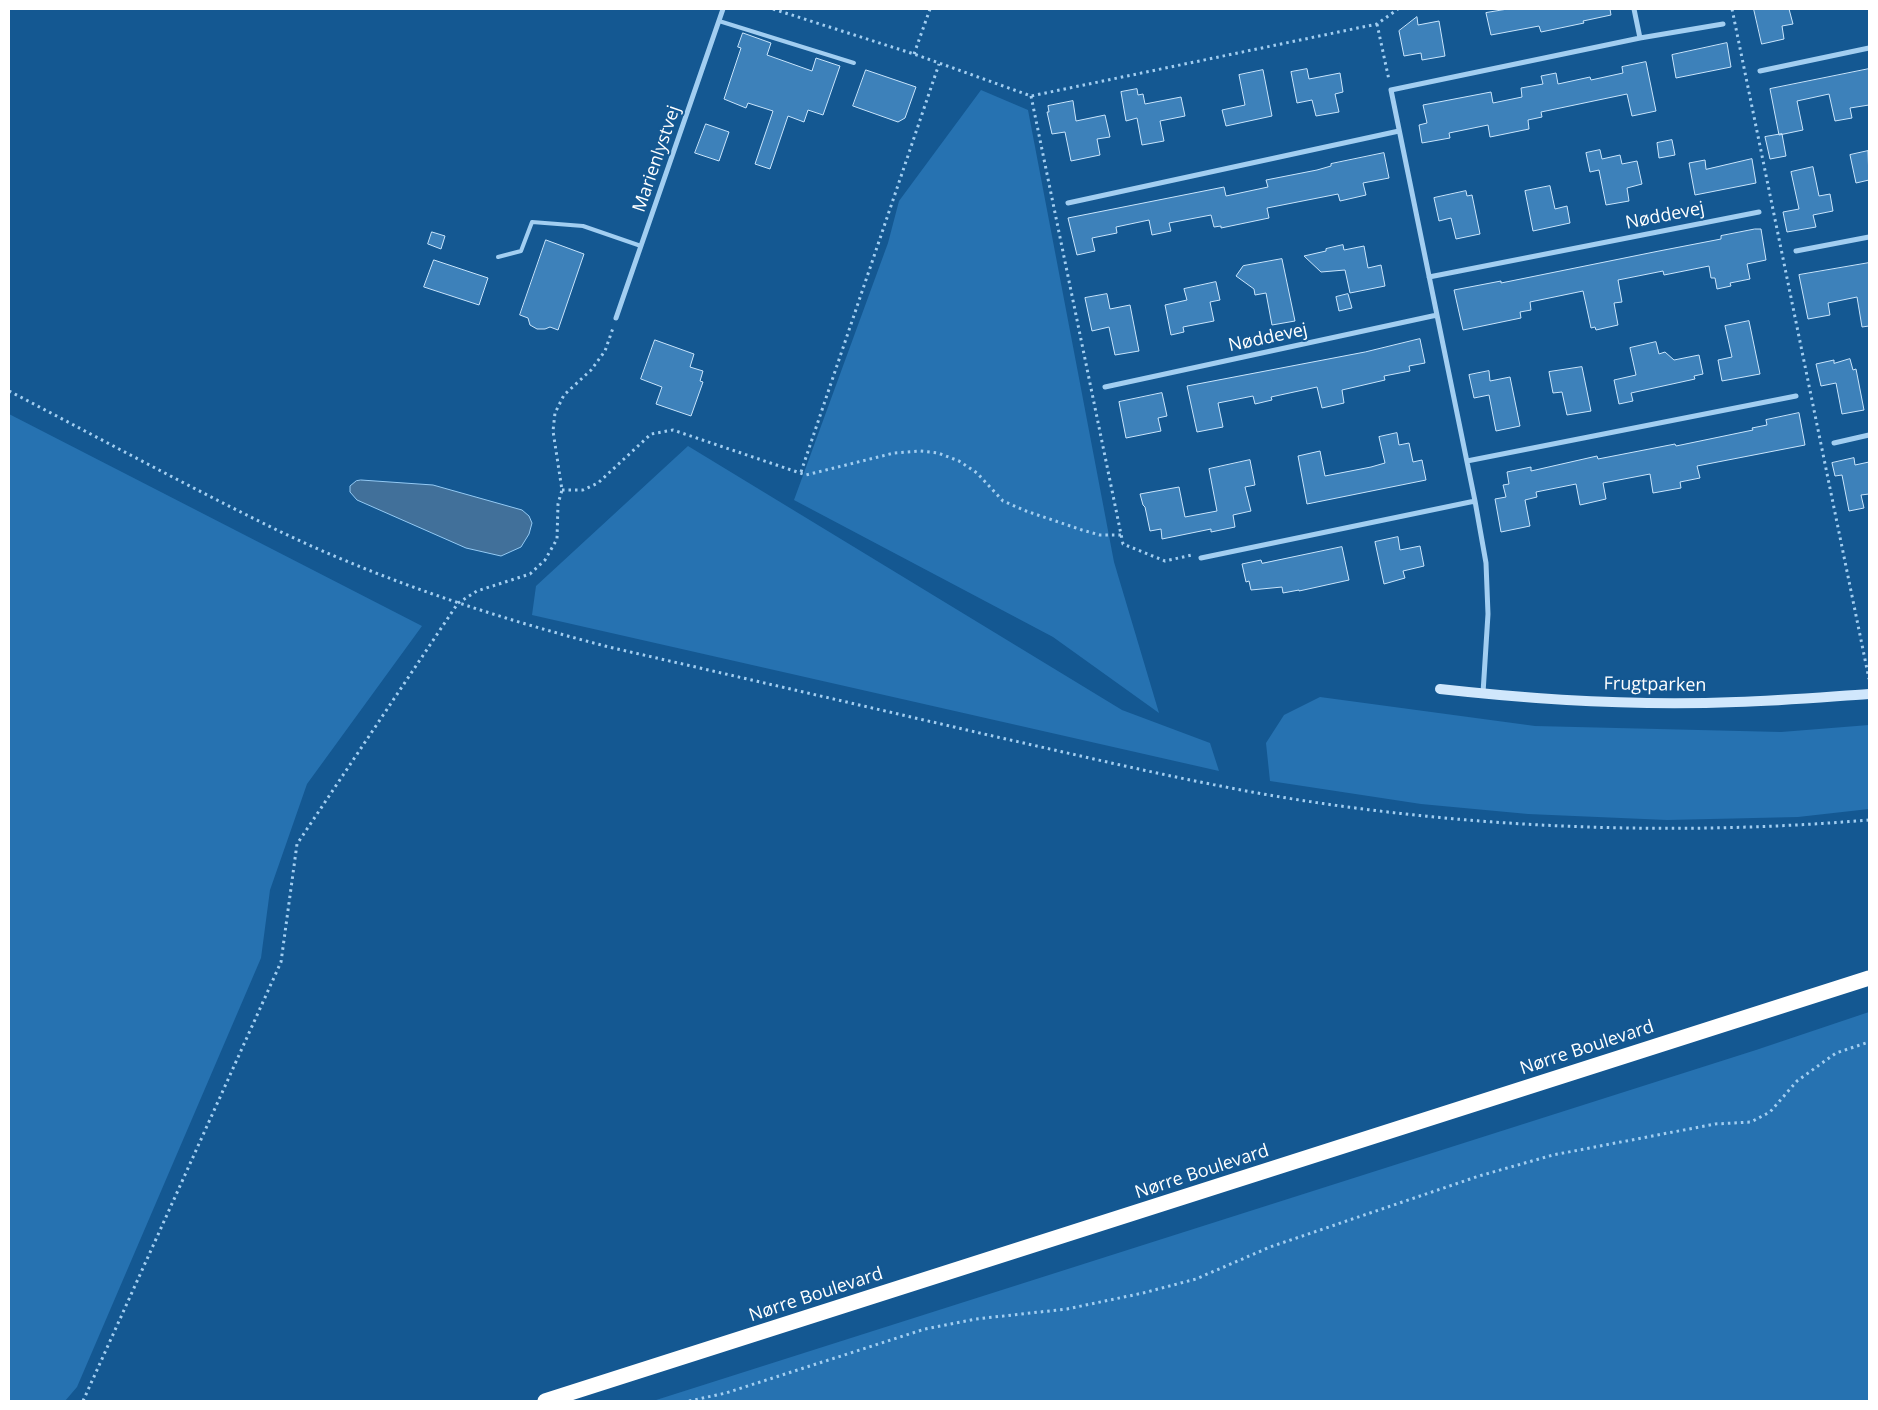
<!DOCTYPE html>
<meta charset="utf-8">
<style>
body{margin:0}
#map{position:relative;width:1878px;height:1410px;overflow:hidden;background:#145892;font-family:"Open Sans",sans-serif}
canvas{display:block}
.frame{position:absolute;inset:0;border:10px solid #fff;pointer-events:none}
</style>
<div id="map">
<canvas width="1878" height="1410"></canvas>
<div class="frame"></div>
</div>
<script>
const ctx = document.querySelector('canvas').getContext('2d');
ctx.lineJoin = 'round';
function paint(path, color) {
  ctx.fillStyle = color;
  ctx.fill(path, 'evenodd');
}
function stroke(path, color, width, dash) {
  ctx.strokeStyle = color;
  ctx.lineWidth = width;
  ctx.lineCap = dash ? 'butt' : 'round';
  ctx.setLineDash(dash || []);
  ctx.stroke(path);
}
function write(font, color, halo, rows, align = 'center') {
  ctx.font = font + ' "Open Sans",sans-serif';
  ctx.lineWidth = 4;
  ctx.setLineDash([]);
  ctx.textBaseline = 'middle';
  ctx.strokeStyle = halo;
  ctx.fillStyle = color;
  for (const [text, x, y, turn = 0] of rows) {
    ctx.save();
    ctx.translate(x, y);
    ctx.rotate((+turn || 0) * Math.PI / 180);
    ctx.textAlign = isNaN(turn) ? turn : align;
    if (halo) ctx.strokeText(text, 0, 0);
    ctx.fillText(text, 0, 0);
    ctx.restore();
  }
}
const green = new Path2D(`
 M981 90 1028 110 1114 562 1159 713 1053 637 794 500 888 243 899 201Z
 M9 414 422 626 307 784 270 890 261 958 77 1387 65 1401H9Z
 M688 446 1122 710 1210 743 1219 771 532 615 536 586Z
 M1320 697 1535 726 1781 732 1869 725V809L1798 817 1667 820 1528 814 1421 804 1270 781 1266 743 1284 715Z
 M1869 1012V1401H653L1756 1050Z`);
const water = new Path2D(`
 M361 480 433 485 522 510 529 516 532 523 529 534 521 547 501 556 466 548 357 500 350 492V486L356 481Z`);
const building = new Path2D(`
 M1508 9H1610L1611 15 1583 21 1584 23 1541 32 1539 26 1491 35 1486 13Z
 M1754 9H1789L1793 24 1782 26 1784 39 1762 44Z
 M1417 17 1418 25 1439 21 1445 56 1422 60 1421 53 1404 56 1399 31Z
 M743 33 771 43 767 55 812 71 816 58 840 66 823 115 808 110 804 122 788 116 770 169 755 164 773 111 748 103 746 108 724 99 741 48 738 47Z
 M1727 43 1731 67 1676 78 1672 55Z
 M1646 62 1656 111 1632 116 1627 94 1541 112 1542 117 1528 120 1529 129 1490 137 1488 125 1449 133 1450 138 1422 143 1419 125 1427 123 1423 105 1491 92 1493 103 1522 97 1521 88 1543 84 1541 76 1556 73 1558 84 1590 77 1591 80 1623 73 1622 67Z
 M1307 69 1309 79 1340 73 1343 92 1335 94 1339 112 1316 116 1312 100 1297 103 1291 72Z
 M1869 69V105L1850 108 1852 118 1835 121 1829 94 1797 101 1803 130 1779 135 1770 89Z
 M866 70 916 87 905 118 898 122 853 106Z
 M1263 70 1272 116 1226 126 1222 110 1245 105 1239 75Z
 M1137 89 1138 95 1143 94 1145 104 1181 97 1185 116 1160 121 1164 141 1142 145 1137 118 1126 121 1121 92Z
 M1073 101 1076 121 1105 115 1110 137 1097 139 1100 155 1071 161 1065 132 1052 134 1047 112H1049L1048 106Z
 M706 124 729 132 719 161 695 153Z
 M1782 134 1786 156 1770 159 1765 137Z
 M1672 140 1675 155 1659 158 1657 143Z
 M1600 150 1602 159 1620 155 1622 164 1637 161 1642 184 1627 188 1629 201 1606 205 1599 170 1590 172 1586 153Z
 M1868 151 1869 180 1856 183 1850 155Z
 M1384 153 1389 178 1363 183 1366 195 1340 201 1338 194 1267 208 1269 218 1221 228V226L1214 227 1211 215 1169 223 1171 231 1152 235 1149 220 1116 227 1117 233 1092 238 1095 251 1077 255 1068 218 1224 187 1226 196 1268 187 1266 180 1317 170 1331 166V164Z
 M1752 159 1756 183 1695 195 1689 163 1705 160 1706 169Z
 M1813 167 1819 196 1830 194 1833 211 1813 215 1816 227 1787 232 1783 212 1799 209 1791 172Z
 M1550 186 1555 209 1567 206 1570 223 1533 231 1525 191Z
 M1466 191 1467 196 1472 195 1480 234 1456 239 1451 218 1439 221 1434 198Z
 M1755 229H1761L1766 260 1747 264 1750 279 1730 283 1731 286 1717 289 1715 278H1711L1709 266 1664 275 1663 271 1618 280 1622 302 1614 303 1618 325 1596 330 1595 327 1591 328 1583 291 1530 302 1531 310 1520 312 1521 318 1463 330 1454 290 1501 281V283L1659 251 1721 239V236Z
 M432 232 445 236 441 249 428 244Z
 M546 240 584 254 558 330 550 327 545 329H537L530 325 528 318 520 315Z
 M1343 245 1344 250 1364 246 1368 268 1381 265 1385 286 1350 293 1345 270 1321 272 1304 256 1326 251V249Z
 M1282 259 1295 321 1272 325 1266 293 1255 295 1254 289 1236 276 1243 266Z
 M434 260 488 278 479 305 424 287Z
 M1869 263V326L1862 327 1857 297 1828 303 1830 315 1808 319 1799 275Z
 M1216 282 1220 300 1210 302 1214 321 1183 327 1184 332 1171 335 1165 305 1187 300 1184 289Z
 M1107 294 1110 309 1130 305 1139 351 1115 355 1109 327 1092 331 1085 298Z
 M1348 294 1352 308 1339 311 1336 297Z
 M1749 321 1760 374 1722 381 1718 360 1732 357 1725 326Z
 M1420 339 1425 363 1409 366 1410 371 1384 376 1385 380 1342 390 1344 403 1322 408 1317 387 1271 397 1272 400 1255 404 1253 396 1218 403 1223 427 1197 432 1187 386 1365 352Z
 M655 340 694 354 690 367 703 371 700 381 703 382 691 416 656 404 662 387 641 379Z
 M1656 342 1659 354 1665 352 1674 360 1699 355 1703 374 1694 376 1695 379 1631 393 1633 401 1619 404 1614 380 1636 375 1630 348Z
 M1850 359 1853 370 1856 369 1864 410 1842 414 1836 383 1821 386 1816 364 1834 360V363Z
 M1582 367 1591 411 1567 415 1562 392 1553 393 1549 372Z
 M1489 371 1490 381 1510 377 1520 426 1496 431 1489 395 1474 398 1469 375Z
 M1162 393 1167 416 1158 418 1161 431 1126 438 1119 402Z
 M1799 413 1805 445 1697 466 1700 478 1680 482 1681 488 1653 493 1650 474 1603 483 1606 499 1580 505 1576 484 1536 492 1537 497 1525 500 1530 526 1501 532 1495 499 1506 497 1503 485 1509 484 1507 472 1531 467V471L1597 456 1598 459 1675 444 1676 446 1753 430 1752 428 1767 425 1766 420Z
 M1397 433 1399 445 1409 443 1413 462 1422 460 1426 480 1307 504 1298 456 1320 451 1325 476 1371 467 1385 463 1379 437Z
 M1854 458 1855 465 1869 462V494L1861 495 1864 508 1849 511 1842 475 1835 476 1832 463Z
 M1250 460 1255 485 1245 487 1251 511 1233 515 1235 527 1211 532V529L1162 539 1161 529 1150 531 1145 507 1143 505 1140 494 1179 487 1185 517 1217 511 1209 469Z
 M1398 537 1400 550 1420 546 1424 566 1403 571 1405 578 1384 584 1375 542Z
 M1342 547 1349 580 1299 591V590L1283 593 1282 587 1251 590 1249 581 1246 582 1242 564 1261 560 1262 563Z`);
const path = new Path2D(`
 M773 9 914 54 1031 96 1377 24 1398 9
 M1732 9 1869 679
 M1377 24 1389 80
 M914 54 930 9
 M1031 96 1123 544 1165 561 1192 555
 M9 391C99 438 189 487 281 532 386 582 497 618 609 647 739 677 868 707 997 737 1095 759 1193 783 1293 799 1483 829 1678 836 1869 820
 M801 472 939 64
 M562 490H583L598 483 651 434 673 430 806 475 894 453 920 451 938 453 959 461 977 473 1003 501 1026 511 1082 530 1100 535H1121
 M83 1401 281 962 297 844 458 603 477 591 530 574 545 560 557 539 558 504 562 490 553 431 555 413 564 395 591 370 605 351 613 328
 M689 1401 726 1393 925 1329 976 1319 1067 1309 1143 1293 1196 1279 1270 1247 1479 1176 1553 1155 1715 1124 1751 1122 1770 1112 1797 1081 1836 1053 1869 1042`);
const lane = new Path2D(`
 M719 21 854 63
 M498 257 521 251 532 222 583 226 641 246`);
const street = new Path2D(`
 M1634 9 1640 38
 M1760 71 1869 48
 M1068 203 1399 131
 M1796 251 1869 237
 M1429 277 1759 212
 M616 318 723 9
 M1105 387 1437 315
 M1834 443 1869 435
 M1467 461 1796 396
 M1201 558 1475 501
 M1483 693 1488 614 1486 563 1475 501 1391 90 1640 38 1723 24`);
const secondary = new Path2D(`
 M1440 689C1538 700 1638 706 1736 702 1781 701 1825 697 1869 694`);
const highway = new Path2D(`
 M545 1401 1869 978`);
const streetNames = [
 ["Marienlystvej",657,159,-71],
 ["Nøddevej",1665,216,-11],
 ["Nøddevej",1268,338,-12],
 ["Frugtparken",1655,685,1],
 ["Nørre Boulevard",1587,1048,-18],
 ["Nørre Boulevard",1202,1172,-18],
 ["Nørre Boulevard",816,1295,-18]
];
paint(green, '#2672b1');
paint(water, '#41709a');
stroke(water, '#94caf4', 1);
paint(building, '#3d81ba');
stroke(building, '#c9e5fc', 1);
stroke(path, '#a2cef1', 3, [2.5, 4]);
stroke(lane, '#a2cef1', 4);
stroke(street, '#a2cef1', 5);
stroke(secondary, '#d0e7fc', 10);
stroke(highway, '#fff', 15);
write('18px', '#fff', '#145892', streetNames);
</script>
